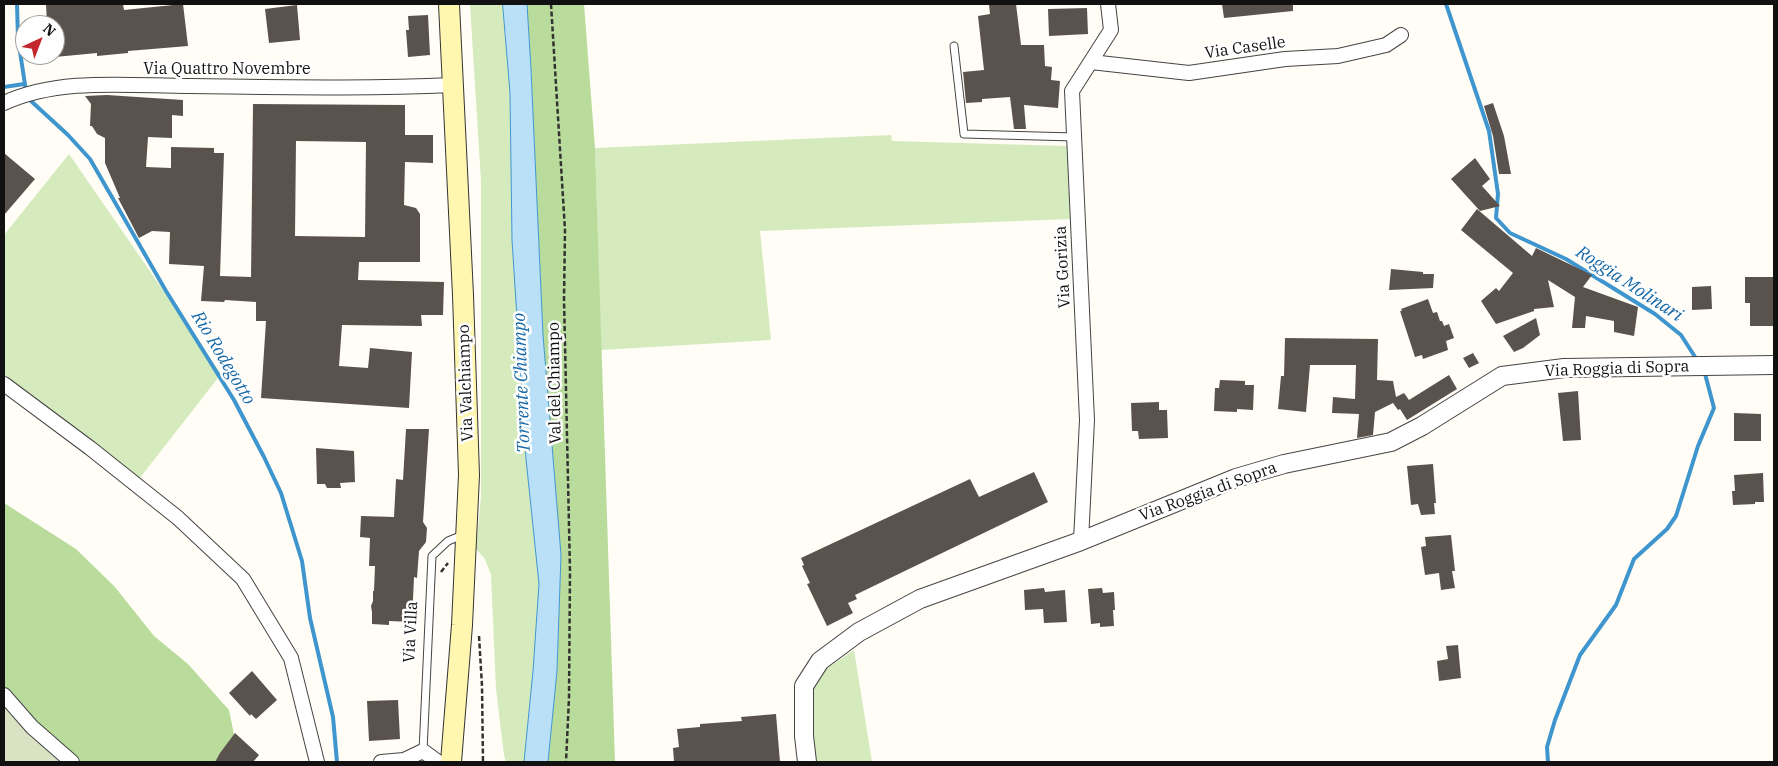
<!DOCTYPE html>
<style>
body{margin:0}
#map{position:relative;width:1778px;height:766px;overflow:hidden;background:#fffdf5;font-family:"IBM Plex Serif",serif}
canvas{display:block}
.frame{position:absolute;inset:0;border:5px solid #111;pointer-events:none}
.north{position:absolute;left:15px;top:15px;width:50px;height:50px;box-sizing:border-box;background:#fff;border:1px solid #a0a0a0;border-radius:50%;rotate:43deg;font-size:14px;font-weight:700;line-height:20px;text-align:center;color:#111}
.north::after{content:'';display:block;margin:auto;width:18px;height:22px;background:#c4262e;clip-path:polygon(50% 0,100% 100%,50% 72%,0 100%)}
</style>
<div id="map">
<canvas width="1778" height="766"></canvas>
<div class="frame"></div>
<div class="north">N</div>
</div>
<script>
const ctx = document.querySelector('canvas').getContext('2d');
ctx.lineJoin = 'round';
function paint(path, color) {
  ctx.fillStyle = color;
  ctx.fill(path, 'evenodd');
}
function stroke(path, color, width, dash) {
  ctx.strokeStyle = color;
  ctx.lineWidth = width;
  ctx.lineCap = dash ? 'butt' : 'round';
  ctx.setLineDash(dash || []);
  ctx.stroke(path);
}
function write(font, color, halo, rows, align = 'center') {
  ctx.font = font + ' "IBM Plex Serif",serif';
  ctx.lineWidth = 5;
  ctx.setLineDash([]);
  ctx.textBaseline = 'middle';
  ctx.strokeStyle = halo;
  ctx.fillStyle = color;
  for (const [text, x, y, turn = 0] of rows) {
    ctx.save();
    ctx.translate(x, y);
    ctx.rotate((+turn || 0) * Math.PI / 180);
    ctx.textAlign = isNaN(turn) ? turn : align;
    if (halo) ctx.strokeText(text, 0, 0);
    ctx.fillText(text, 0, 0);
    ctx.restore();
  }
}
const green = new Path2D(`
 M470 4H503L510 93 512 240 526 459 539 584 533 671 524 762H506L504 755 496 689 491 575 485 559 476 549 481 496V181Z
 M891 135 892 141 1067 146 1070 219 760 231 771 340 601 350 595 148Z
 M69 154 221 374 139 479 90 448 4 377V235Z
 M854 650 872 762H814L809 701 811 688 816 680 827 668Z`);
const forest = new Path2D(`
 M527 4H584L595 148 615 762H548L557 671 561 555 543 335 531 69Z
 M4 503 76 549 115 587 154 636 188 664 229 710 238 754 235 762H60L64 757 4 705Z`);
const cemetery = new Path2D(`
 M4 705 64 758 60 762H5Z`);
const water = new Path2D(`
 M503 4H527L531 69 543 335 561 555 557 671 548 762H524L533 671 539 584 526 459 512 240 510 93Z`);
const stream = new Path2D(`
 M17 4 18 39 26 91
 M1446 4 1489 131 1498 194 1496 218 1510 233 1566 259 1655 314 1681 335 1697 360
 M4 87 24 84
 M29 97 31 101 68 135 90 159 166 291 234 400 264 457 281 493 302 561 310 618 333 717 337 762
 M1548 762 1547 747 1555 720 1580 655 1616 605 1634 559 1667 529 1676 516 1698 446 1714 408 1704 370`);
const building = new Path2D(`
 M46 4H123L124 10 183 4 188 46 128 51V53L97 56V53L55 57V25H47Z
 M989 4H1016L1021 45H1044L1045 66 1052 67 1051 80 1060 81 1058 108 1024 105 1026 129H1014L1010 97 982 99V102L966 103 963 72 984 70 978 16 990 14Z
 M1222 4H1293V11L1224 18Z
 M297 5 300 40 269 43 265 9Z
 M1087 8 1088 34 1049 36 1048 9Z
 M428 15 430 55 408 57 406 30H409L408 16Z
 M107 95 183 100V116L172 115V138L148 137 146 167 171 168V147L214 148V153H224L220 276 251 277 253 104 405 105V135H433V163L405 162 404 205 416 208 420 214V262H359L358 280 444 282 443 315H421L422 326 342 325 339 366 368 368 370 348 412 352 409 408 261 398 266 321H256V302L225 300 224 302 201 301 204 266 169 264 170 232 152 231 139 238 118 198H120L105 163V138L97 134 92 126H90L91 104 85 96ZM296 141 366 142 365 237 295 236Z
 M1493 103 1504 136 1511 174H1499L1493 136 1484 106Z
 M4 153 35 179 4 215Z
 M1475 158 1490 179 1482 186 1500 206 1480 211 1451 179Z
 M1477 209 1532 256 1536 248 1592 275 1583 287 1638 307 1634 336 1614 332V321L1586 316 1585 328H1572L1575 297 1548 280 1554 307 1534 309V311L1496 324 1481 301 1496 288 1499 291 1513 273 1461 230Z
 M1391 269 1423 272V274H1434L1433 288 1389 290Z
 M1745 277H1774V326H1750V303H1745Z
 M1711 286 1712 309 1692 310V287Z
 M1428 299 1433 313 1437 312 1440 321H1442L1444 326 1449 324 1454 338 1446 341 1448 350 1423 359 1422 355 1415 357 1400 311H1402L1401 309Z
 M1536 318 1540 335 1523 348 1514 352 1503 336Z
 M1285 338 1378 339 1377 380 1393 381 1396 397 1404 393 1409 400 1449 375 1457 389 1407 420 1400 409 1398 410 1393 403 1375 412 1373 435 1357 438 1359 414 1332 413 1333 397 1355 399 1356 365H1310L1306 412 1278 409 1281 376H1284Z
 M1473 353 1479 363 1469 368 1463 358Z
 M1220 380 1245 381V385H1254L1253 410 1237 409V412L1214 411 1215 388H1219Z
 M1578 391 1581 440 1563 441 1558 393Z
 M1159 402V410H1167L1168 438 1139 439 1138 431H1132L1131 403Z
 M1734 413 1761 414V441H1734Z
 M406 429H429L423 522 427 528 426 542 419 551 417 578 414 577 412 622 389 621V625L372 624V612L371 606 373 601V591H374L375 566H369L370 538 360 537 361 516 394 517 396 479 403 480Z
 M316 448 354 451 355 482 340 483 341 488H327L325 484H317Z
 M1433 464 1436 503H1434L1435 514 1421 515 1418 504 1411 505 1407 466Z
 M1034 472 1048 502 855 595 857 599 848 603 853 613 827 626 807 584 810 583 802 566 804 565 801 558 970 479 979 497Z
 M1763 473 1764 502H1755V504L1733 505 1732 491H1735L1734 475Z
 M1451 535 1455 571H1452L1455 588 1441 590 1439 573 1425 575 1421 547 1426 546 1425 537Z
 M1044 588 1045 592 1065 590 1067 622 1044 623 1043 609 1025 610 1024 590Z
 M1102 588 1103 593 1114 592 1115 610H1113L1114 626 1100 627V623L1091 624 1088 589Z
 M1458 645 1461 678 1439 681 1437 661 1448 659 1446 646Z
 M252 671 277 700 256 719 251 714 250 716 229 693Z
 M398 700 400 739 369 741 367 701Z
 M776 714 780 762H674L673 748 679 747 677 729 700 727V724L742 721 741 717Z
 M235 733 259 755 253 762H215L220 753Z`);
const path = new Path2D(`
 M551 4 565 230 564 299 570 571 569 698 566 762
 M441 572 448 563
 M479 636 482 686 483 762`);
const service = new Path2D(`
 M954 46 964 134 1074 137
 M423 751 432 556 448 541 463 535`);
const minor = new Path2D(`
 M1091 62 1189 73 1285 59 1338 56 1386 45 1401 35
 M4 103C60 77 130 86 191 86 279 87 366 89 453 85
 M4 384 90 448 178 518 243 579 291 658 317 762
 M1081 541 1087 420 1072 91 1111 30 1108 4
 M4 695 32 727 72 762
 M381 762 404 760 423 751 438 762`);
const tertiary = new Path2D(`
 M807 762 804 736V686L820 661 859 632 920 599 1081 541 1236 478 1284 464 1391 442 1422 426 1502 376 1564 368 1774 365`);
const secondary = new Path2D(`
 M449 4 463 295 469 475 462 625 451 762`);
const streetNames = [
 ["Via Caselle",1245,48,-8],
 ["Via Quattro Novembre",227,69],
 ["Via Gorizia",1063,267,-93],
 ["Via Roggia di Sopra",1617,369,-2],
 ["Via Valchiampo",466,383,-92],
 ["Val del Chiampo",555,383,-91],
 ["Via Roggia di Sopra",1208,492,-20],
 ["Via Villa",411,632,-87]
];
const waterNames = [
 ["Roggia Molinari",1629,284,33],
 ["Rio Rodegotto",223,358,59],
 ["Torrente Chiampo",522,383,-92]
];
paint(green, '#d5ebbd');
paint(forest, '#b9dc9c');
paint(cemetery, '#d9e3c4');
paint(water, '#b9e0f7');
stroke(water, '#3f96cf', 1);
stroke(stream, '#3f96cf', 4);
paint(building, '#5a524d');
stroke(service, '#444', 9);
stroke(minor, '#444', 16);
stroke(tertiary, '#444', 20);
stroke(secondary, '#333', 22);
stroke(path, '#333', 2.5, [5, 2.5]);
stroke(service, '#fff', 7);
stroke(minor, '#fff', 14);
stroke(tertiary, '#fff', 18);
stroke(secondary, '#fff6b0', 20);
write('16px', '#111', '#fff', streetNames);
write('italic 18px', '#1768a6', '#fff', waterNames);
</script>
